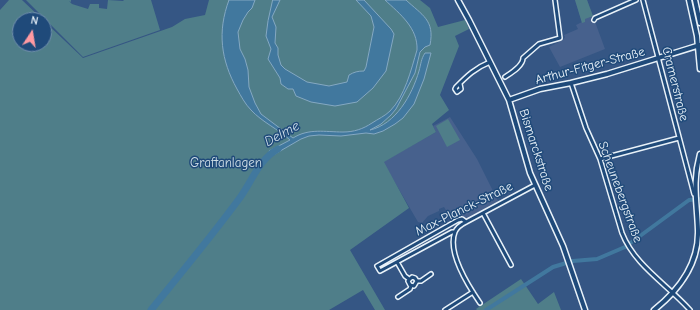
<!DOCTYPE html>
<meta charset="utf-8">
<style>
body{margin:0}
#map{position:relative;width:700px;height:310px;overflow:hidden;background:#355684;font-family:"Comic Neue",sans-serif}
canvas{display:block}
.north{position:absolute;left:12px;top:12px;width:40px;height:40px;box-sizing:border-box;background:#1f4a7a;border:1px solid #6f8dac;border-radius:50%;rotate:12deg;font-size:11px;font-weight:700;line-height:16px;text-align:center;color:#e8f1f8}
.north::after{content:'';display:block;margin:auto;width:14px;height:18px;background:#ff9aa2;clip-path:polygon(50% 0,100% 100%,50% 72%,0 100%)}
</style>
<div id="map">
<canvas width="700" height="310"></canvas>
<div class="north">N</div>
</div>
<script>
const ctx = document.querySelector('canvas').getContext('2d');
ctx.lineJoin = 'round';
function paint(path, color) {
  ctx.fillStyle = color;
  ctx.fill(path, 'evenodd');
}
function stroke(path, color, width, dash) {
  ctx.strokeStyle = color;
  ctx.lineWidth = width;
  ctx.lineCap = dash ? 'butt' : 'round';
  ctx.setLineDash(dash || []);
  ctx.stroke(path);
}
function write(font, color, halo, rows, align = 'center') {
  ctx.font = font + ' "Comic Neue",sans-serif';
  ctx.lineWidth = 3;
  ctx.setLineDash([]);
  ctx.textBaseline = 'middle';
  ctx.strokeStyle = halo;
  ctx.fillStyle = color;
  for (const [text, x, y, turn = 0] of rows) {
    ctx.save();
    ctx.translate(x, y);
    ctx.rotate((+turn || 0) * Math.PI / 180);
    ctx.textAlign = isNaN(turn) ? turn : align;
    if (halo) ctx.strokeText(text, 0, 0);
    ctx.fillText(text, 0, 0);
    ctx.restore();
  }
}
const built = new Path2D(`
 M575 0H587L605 49 560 67 549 47 563 40 565 37 564 35 578 29 576 25 582 22Z
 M450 117 477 159 498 201 464 220 458 212 450 217 444 207 439 209V211L428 216 422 223 418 222 383 162 436 132 433 126Z`);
const green = new Path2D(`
 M9 0H22L43 20H20V44H44V21L83 58 172 27 185 19 205 15 209 0H420L430 8 438 27 465 20 469 29 455 36 459 46 440 95 449 110 432 124 436 132 384 162 409 208 350 250 385 310H375L363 290 329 310H0V10Z
 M26 0H71V2L69 1 72 4 88 9 90 4H99V8L107 9 108 0 123 1 124 0H151L160 30 83 57Z
 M575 0H587L593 16 585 19V22L582 23Z
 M448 119 460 140 447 147 436 126Z
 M521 279 538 304 554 292 561 310H477L476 309Z`);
const water = new Path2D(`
 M229 0H255L252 8 248 12 243 20 238 32 240 49 245 59 248 70 249 87 255 103 261 114 293 138C309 128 325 132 343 132 354 132 363 129 372 123 378 119 385 116 390 111 405 96 411 70 417 50 418 28 400 14 385 0H406C422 15 435 20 430 45L425 47 420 52 415 73 396 109 391 115 381 124 370 130C396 124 412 95 419 71 421 64 421 59 425 53H431L424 79 414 104 403 118 395 124 383 131 374 134 366 133 341 136 319 135 309 136 301 139 275 154 270 153 269 151 290 140C278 129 262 122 251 110 245 104 241 96 237 89 221 60 217 32 229 0Z
 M273 0H280L272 17 276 27 275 43 278 48V55L281 65 285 69 307 82 329 86 347 82 349 75C354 72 358 71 364 71L366 67 374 27 371 16 356 0H364L391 29 394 34 386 71 373 88 357 102 335 106 311 102 296 96 293 89H288L281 84 280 78 268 59 271 49 266 36 268 21Z`);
const canal = new Path2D(`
 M486 310 553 267 573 261 597 259 625 247 689 200 700 199`);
const river = new Path2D(`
 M151 310C181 273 211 237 239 199 251 183 259 159 278 149`);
const street = new Path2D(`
 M643 0 694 194
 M594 20 595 18 636 0
 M505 77C511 73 523 66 523 58L539 44 560 38 555 0
 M571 83 586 128 600 159 622 233C635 266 667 284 690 310
 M460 84 461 89 457 92 455 89 456 87C467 76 475 68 490 62
 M600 159 679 138
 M483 213 511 265
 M455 232H452L380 271 377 266 458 220 462 219 466 222
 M397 262 405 276 409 279
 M417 281 415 278 412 277 408 281 410 285 414 286 417 281H421L431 274
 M398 297 410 289 411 286
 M480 303C469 287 447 252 455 232 457 227 462 224 466 222L535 185
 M445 310 473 292`);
const secondary = new Path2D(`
 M458 0 469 20 509 100 530 173 563 246 585 310
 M689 0 697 36 700 69
 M695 0 700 23
 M509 100 540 89 571 83 607 74 700 45
 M654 310C679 290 699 263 698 230 697 201 692 183 700 154`);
const streetNames = [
 ["Arthur-Fitger-Straße",590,66,-15],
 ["Cramerstraße",675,84,76],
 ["Bismarckstraße",536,150,72],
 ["Scheunebergstraße",620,192,70],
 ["Max-Planck-Straße",464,209,-26]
];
const parkNames = [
 ["Graftanlagen",226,163]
];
const waterNames = [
 ["Delme",282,134,-29]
];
paint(built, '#47618d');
paint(green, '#4f7e89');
paint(water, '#41789e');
stroke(water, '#84a8c2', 1);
stroke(canal, '#41789e', 4);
stroke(river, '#41789e', 7);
stroke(street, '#e8f1f8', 6);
stroke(secondary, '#e8f1f8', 7);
stroke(street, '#1f4a7a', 3);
stroke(secondary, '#1f4a7a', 4);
write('13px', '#e8f1f8', '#1f4a7a', streetNames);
write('13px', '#d1e0e7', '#1f4a7a', parkNames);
write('italic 14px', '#cfdfea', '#1f4a7a', waterNames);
</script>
